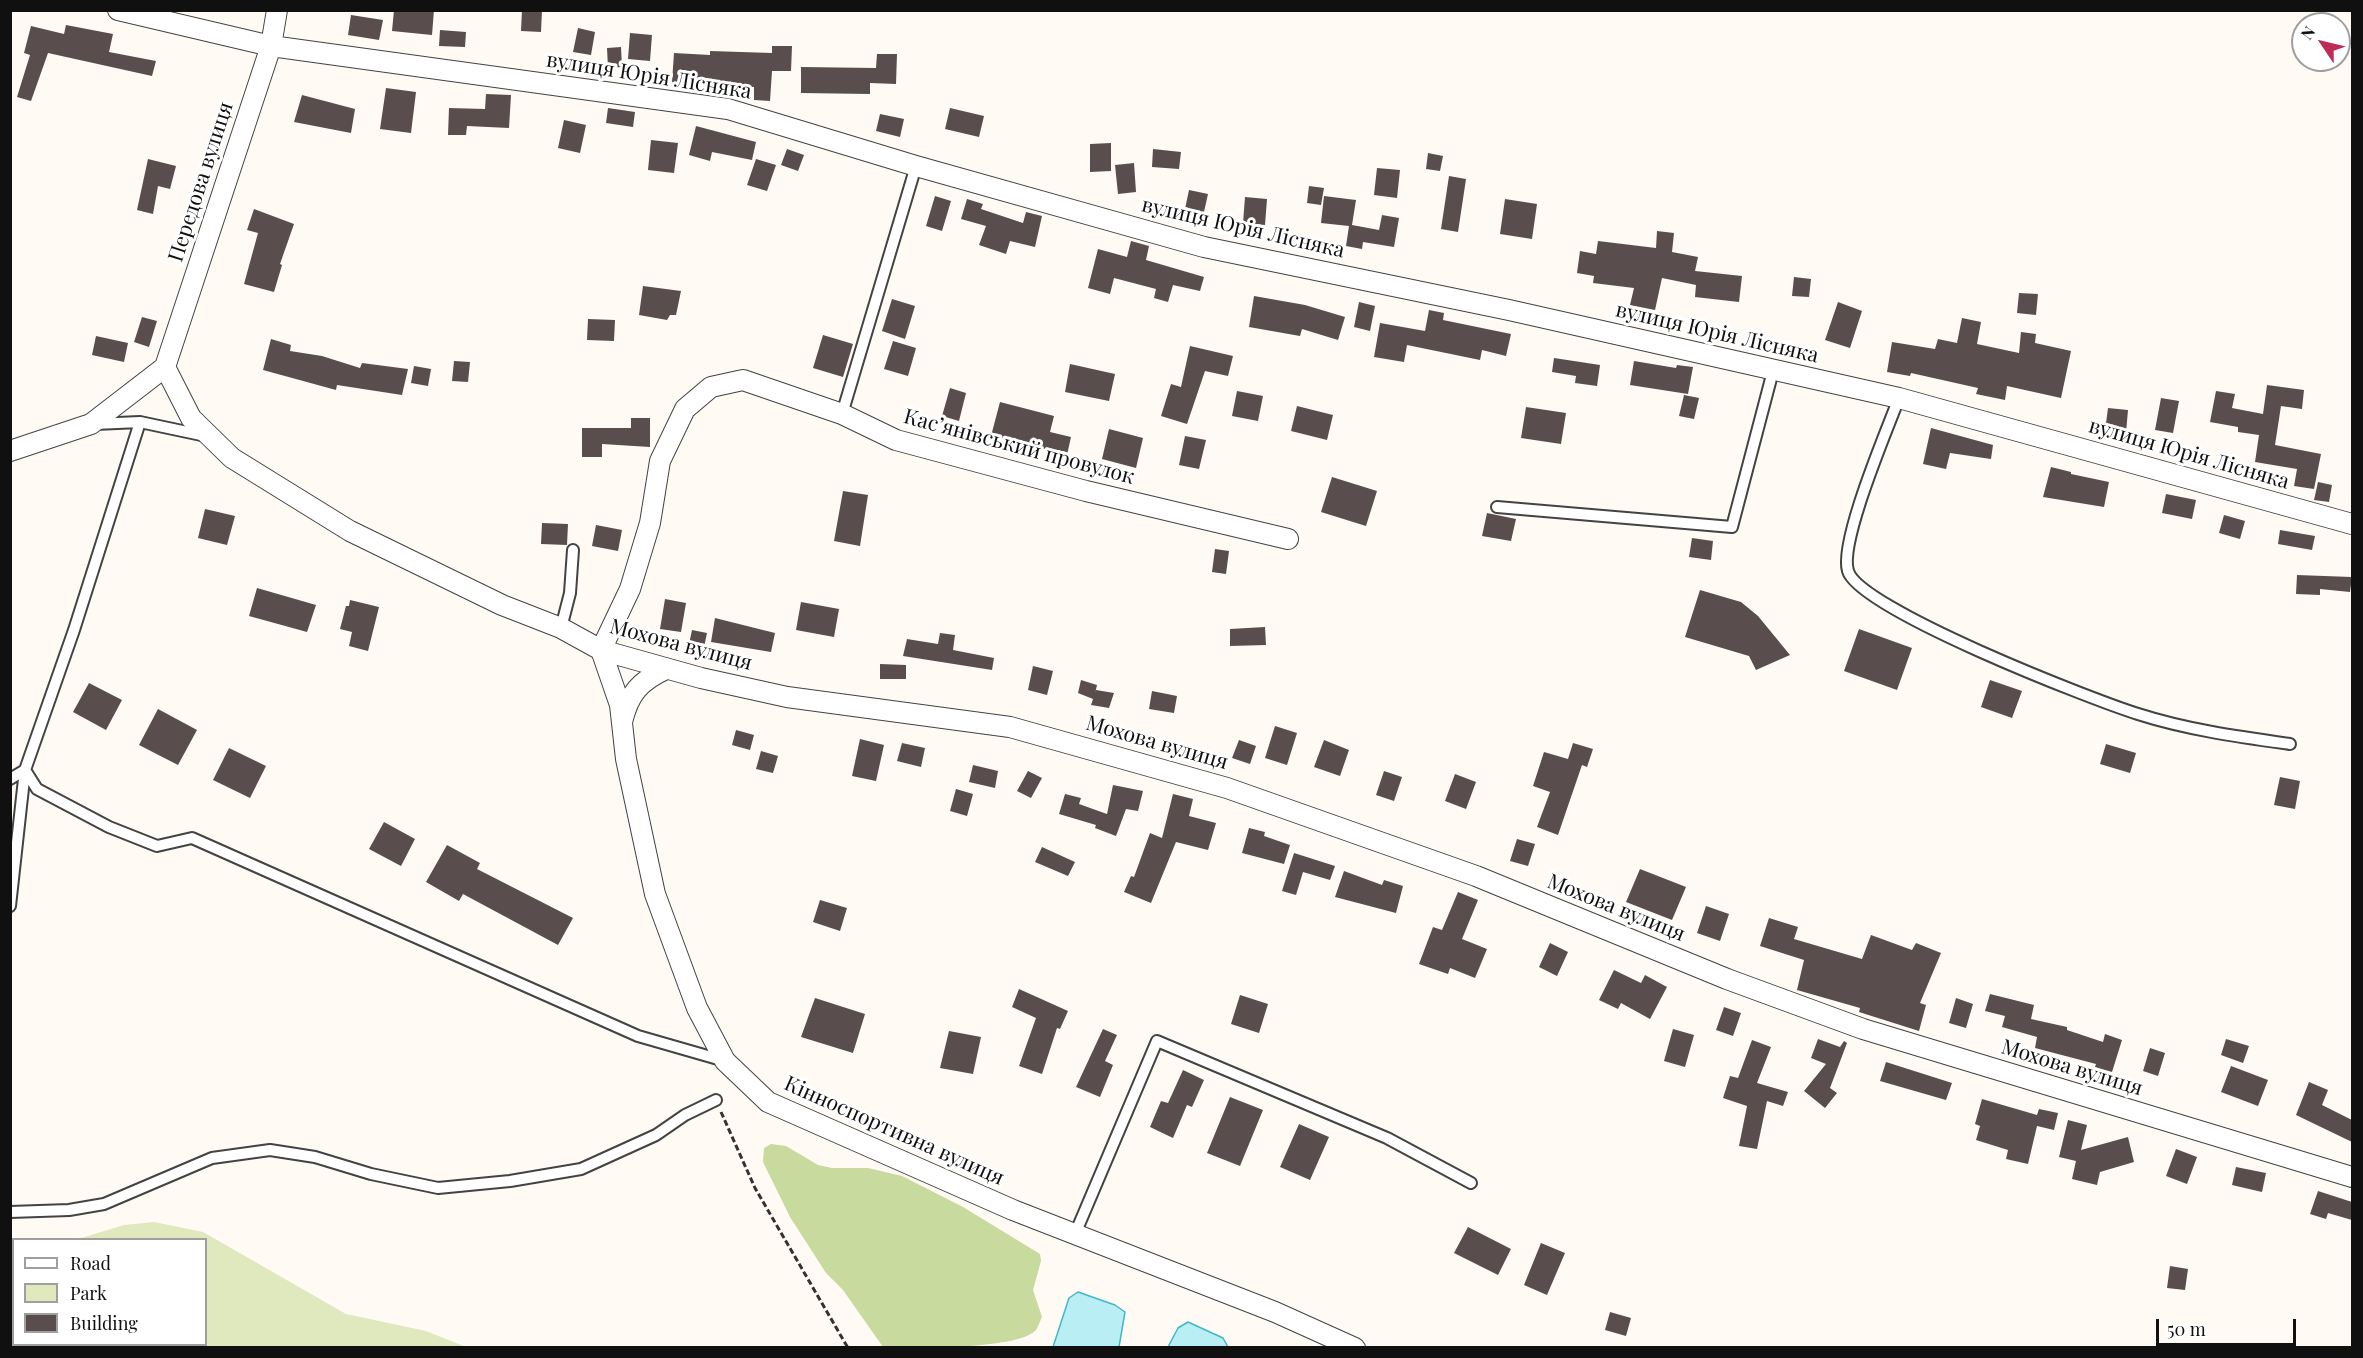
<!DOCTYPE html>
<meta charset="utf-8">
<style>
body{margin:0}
#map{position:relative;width:2363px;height:1358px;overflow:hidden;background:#fffaf4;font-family:"Playfair Display",serif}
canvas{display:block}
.frame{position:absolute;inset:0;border:12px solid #101010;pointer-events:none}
.legend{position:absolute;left:12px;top:1238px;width:195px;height:108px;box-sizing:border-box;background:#fff;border:2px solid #9f9f9f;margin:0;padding:8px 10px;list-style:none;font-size:18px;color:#101010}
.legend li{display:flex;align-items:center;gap:12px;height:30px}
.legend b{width:30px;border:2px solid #9f9f9f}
.north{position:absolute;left:2291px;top:12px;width:60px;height:60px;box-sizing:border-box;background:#fff;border:2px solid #9f9f9f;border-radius:50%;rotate:305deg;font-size:16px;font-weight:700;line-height:24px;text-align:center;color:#101010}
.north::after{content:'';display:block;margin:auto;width:21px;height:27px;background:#be2b57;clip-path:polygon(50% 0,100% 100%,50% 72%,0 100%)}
.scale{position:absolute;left:2156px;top:1319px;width:140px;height:27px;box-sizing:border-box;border:3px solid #101010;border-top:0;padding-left:8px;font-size:18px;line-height:21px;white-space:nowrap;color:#101010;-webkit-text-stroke:4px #fff;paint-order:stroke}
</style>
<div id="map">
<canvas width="2363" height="1358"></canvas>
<div class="frame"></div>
<ul class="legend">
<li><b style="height:8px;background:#fff"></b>Road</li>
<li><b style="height:16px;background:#dfe9bd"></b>Park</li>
<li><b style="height:16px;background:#594e4d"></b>Building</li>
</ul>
<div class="north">N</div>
<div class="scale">50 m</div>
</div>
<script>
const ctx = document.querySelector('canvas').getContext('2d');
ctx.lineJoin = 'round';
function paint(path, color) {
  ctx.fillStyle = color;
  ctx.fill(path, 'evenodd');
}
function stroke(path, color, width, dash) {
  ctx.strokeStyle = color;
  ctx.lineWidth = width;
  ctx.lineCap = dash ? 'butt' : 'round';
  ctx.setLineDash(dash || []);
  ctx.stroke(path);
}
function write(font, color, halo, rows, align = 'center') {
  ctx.font = font + ' "Playfair Display",serif';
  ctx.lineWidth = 6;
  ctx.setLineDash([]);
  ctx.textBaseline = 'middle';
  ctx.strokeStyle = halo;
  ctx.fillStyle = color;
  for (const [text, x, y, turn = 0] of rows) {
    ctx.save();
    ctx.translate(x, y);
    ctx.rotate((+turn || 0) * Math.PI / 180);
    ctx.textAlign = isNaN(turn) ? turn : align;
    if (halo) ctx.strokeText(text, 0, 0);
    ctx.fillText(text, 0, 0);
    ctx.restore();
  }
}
const green = new Path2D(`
 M154 1222 203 1232 346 1314 426 1331 466 1347H11L10 1252H13L14 1344H206V1240L78 1239 124 1225Z`);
const forest = new Path2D(`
 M771 1144 786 1146 818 1165 832 1168H868L902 1176 963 1207 1040 1254 1041 1261 1033 1290 1042 1317C1040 1321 1038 1327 1036 1330 1018 1350 912 1348 883 1347L843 1290 826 1273 790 1217 763 1162 764 1148Z`);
const water = new Path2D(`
 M1078 1292 1115 1305 1125 1312 1119 1347H1053L1069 1298Z
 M1188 1322 1223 1338 1228 1347H1168L1178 1328Z`);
const building = new Path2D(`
 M394 10H434L432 35 392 31Z
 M522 10H542L541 32 521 31Z
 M351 15 383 20 379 40 348 35Z
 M66 25 113 34 109 52 156 61 152 76 48 53 31 101 17 97 30 55 24 53 31 26 64 34Z
 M578 28 595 32 591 55 573 52Z
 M440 30 466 32 465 47 439 46Z
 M630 33 652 35 650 61 628 59Z
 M772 46H792L791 71H772L770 101 754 100V87L725 86 722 96 707 94 709 84 672 82 674 53 710 55V51L772 53Z
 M621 47 622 67 608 68 607 48Z
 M877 54H897L896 84 870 83V94L801 93V67L876 68Z
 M386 88 416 92 411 133 380 129Z
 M486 94 511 95 509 128 467 126 466 135H448L449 108 485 109Z
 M302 95 355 109 351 133 294 122Z
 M608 108 635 112 633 127 606 123Z
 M950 108 984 116 979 137 945 129Z
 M880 114 904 119 900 137 876 131Z
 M564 120 586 125 580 153 558 148Z
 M696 126 756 142 752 160 712 152 710 161 689 155Z
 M651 140 678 143 674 173 648 170Z
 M1111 143V171L1090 172V144Z
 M787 149 804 155 798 171 781 165Z
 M1153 149 1181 152 1179 169 1152 167Z
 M1428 153 1443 156 1440 171 1426 169Z
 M148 159 176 166 170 189 158 186 153 214 137 210Z
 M756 159 776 165 767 191 747 185Z
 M1134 163 1136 192 1118 194 1115 165Z
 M1377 168 1400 170 1397 198 1374 195Z
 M1449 176 1466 179 1458 232 1441 229Z
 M1309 186 1324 188 1321 205 1307 203Z
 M1189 190 1208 194 1204 212 1185 209Z
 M935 196 951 201 942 231 926 226Z
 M1324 196 1356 200 1352 225 1379 230 1382 215 1399 218 1394 247 1363 242 1362 249 1346 246 1349 226 1321 223Z
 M1245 197 1267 199 1265 225 1243 223Z
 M967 199 983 204 981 209 1023 223 1026 212 1042 216 1035 247 1010 241 1006 254 979 245 986 226 961 219Z
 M1505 199 1537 204 1532 239 1500 234Z
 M254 209 294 224 280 264 282 265 274 292 244 284 258 233 247 230Z
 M1657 231 1674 233 1672 252 1698 257 1695 271 1742 276 1739 302 1695 297 1696 285 1662 278 1655 310 1630 305 1634 288 1593 283 1594 276 1577 273 1580 251 1596 254 1598 241 1656 248Z
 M1131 241 1149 246 1146 260 1204 277 1200 291 1173 285 1168 302 1154 298 1156 289 1114 278 1110 294 1088 288 1098 249 1127 257Z
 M1794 277 1811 279 1809 297 1792 296Z
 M643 286 681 291 676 315H670L667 320 639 315Z
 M2019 293 2038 294 2036 315 2017 313Z
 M1254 296 1305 305 1345 317 1338 340 1302 329 1300 336 1249 327Z
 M892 299 915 306 905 339 882 331Z
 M1359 302 1375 306 1370 331 1354 327Z
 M1838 302 1862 311 1850 348 1825 340Z
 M1429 310 1444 313 1443 320 1511 334 1506 356 1482 350 1480 360 1407 345 1404 362 1374 357 1380 323 1425 331Z
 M142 317 157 321 149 347 134 342Z
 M1962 318 1981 322 1977 344 2019 353 2021 332 2036 334 2035 343 2071 351 2061 398 2007 386 2005 400 1976 394 1978 388 1911 373 1910 376 1887 372 1892 342 1935 349 1938 339 1957 343Z
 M588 319 615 320 614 341 587 340Z
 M823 335 853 344 843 377 813 368Z
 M96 336 128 343 124 362 92 355Z
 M271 339 291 345 290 351 322 356 360 368 362 363 408 369 402 395 337 385 336 390 263 370Z
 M893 341 916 348 908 376 884 369Z
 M1190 346 1233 356 1228 376 1205 371 1187 424 1161 416 1171 384 1181 387Z
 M1554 358 1600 365 1597 386 1575 383 1576 376 1552 372Z
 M454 361 470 362 468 382 452 381Z
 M1634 361 1676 368 1677 365 1693 367 1688 394 1630 385Z
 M1070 364 1115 374 1109 401 1065 392Z
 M414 366 431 369 428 386 411 383Z
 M2267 385 2304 390 2302 409 2281 406 2275 445 2321 454 2314 489 2294 486 2297 469 2255 462 2259 435 2238 432V427L2210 422 2216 391 2235 394 2232 408 2263 414Z
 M950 388 966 393 959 421 942 416Z
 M1237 391 1263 396 1258 421 1232 416Z
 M1684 395 1699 398 1694 419 1679 416Z
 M2161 398 2179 401 2173 433 2155 430Z
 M1000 402 1054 416 1050 432 1071 437 1065 464 1046 460 1048 450 991 436Z
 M1297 406 1333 415 1327 440 1291 431Z
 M1526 407 1566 413 1561 444 1521 438Z
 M2108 408 2128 410 2126 433 2105 431Z
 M631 418H650V447L602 444V457H582V428H631Z
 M1931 428 1993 445 1991 459 1950 453 1946 469 1923 464Z
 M1109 429 1143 438 1136 468 1102 459Z
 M1185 436 1206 440 1199 469 1179 465Z
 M2051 467 2071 472V474L2109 482 2104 507 2043 497Z
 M1332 477 1377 491 1366 526 1321 512Z
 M2318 482 2332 485 2329 502 2314 500Z
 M843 491 868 495 860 546 834 541Z
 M2166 494 2196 500 2192 519 2162 513Z
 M205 509 235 516 227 545 198 538Z
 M1487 513 1516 519 1511 541 1482 536Z
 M2224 515 2245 521 2240 539 2219 533Z
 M542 523 568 524 567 545 541 544Z
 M596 525 622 530 618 551 592 546Z
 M2280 530 2315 536 2312 550 2278 544Z
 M1692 538 1713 541 1711 560 1689 557Z
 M1215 549 1229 551 1226 574 1212 572Z
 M2297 575 2352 577 2350 592 2320 589V595L2296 594Z
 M257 588 316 605 307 632 249 616Z
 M1700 590 1741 602 1758 616 1790 655 1756 670 1749 656 1685 637Z
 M665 599 686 603 681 632 660 629Z
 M350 600 379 607 368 651 349 646 352 632 340 629 346 606H349Z
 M801 602 839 609 834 637 796 630Z
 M715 618 775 633 771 652 711 642Z
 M1265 627 1266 645 1230 646V629Z
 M1859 629 1912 648 1897 690 1844 671Z
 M692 630 707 633 703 652 688 649Z
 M940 633 955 635 953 650 994 658 992 670 903 656 907 639 938 644Z
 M880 664 906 665V679H880Z
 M1033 666 1053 671 1047 695 1028 690Z
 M1081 680 1097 685 1095 694 1096 690 1114 693 1109 708 1091 705 1093 699 1078 693Z
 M1990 680 2022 691 2012 718 1981 707Z
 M89 683 122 700 106 730 73 712Z
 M1152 691 1177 696 1174 713 1149 709Z
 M158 709 197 730 178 765 139 745Z
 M1275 726 1297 733 1287 765 1265 758Z
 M736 730 754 735 750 750 732 745Z
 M860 739 884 745 876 781 852 776Z
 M1239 740 1256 746 1250 764 1232 758Z
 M1324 740 1349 750 1340 776 1314 767Z
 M902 743 925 748 921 767 897 761Z
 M1573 743 1593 749 1587 767 1582 765 1558 835 1537 827 1550 792 1533 786 1544 752 1568 759Z
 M2106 744 2136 753 2130 773 2100 764Z
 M229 748 266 766 250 798 213 780Z
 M761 751 778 756 773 773 756 769Z
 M973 765 998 771 995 788 969 782Z
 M1028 771 1042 778 1031 798 1017 791Z
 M1384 771 1402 777 1394 801 1376 795Z
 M1455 774 1476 782 1466 809 1445 801Z
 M2280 777 2300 781 2295 809 2274 805Z
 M1113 785 1143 791 1138 811 1126 809 1116 836 1095 828 1096 825 1059 814 1065 794 1081 798 1079 804 1107 814Z
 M956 789 973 794 967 816 950 811Z
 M1173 794 1193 799 1189 816 1216 823 1208 850 1176 842 1151 903 1124 892 1131 876 1134 877 1150 833 1162 838Z
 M384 822 415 839 401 866 369 849Z
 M1249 828 1265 832 1264 836 1290 845 1284 864 1242 853Z
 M1517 839 1535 844 1528 866 1510 861Z
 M447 845 480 863 477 869 573 918 558 945 463 894 459 901 426 882Z
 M1042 847 1075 862 1068 876 1035 862Z
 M1294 853 1335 866 1330 880 1303 872 1296 895 1282 891Z
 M1640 869 1686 887 1672 920 1626 902Z
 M1344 871 1382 885 1384 880 1403 886 1396 913 1335 897Z
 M1458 892 1478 900 1462 939 1487 949 1475 978 1450 968 1448 974 1419 964 1433 927 1442 930Z
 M820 900 847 908 840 931 813 922Z
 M1706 906 1729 914 1720 941 1697 933Z
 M1769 918 1798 927 1794 939 1862 959 1871 935 1912 950 1916 943 1941 953 1920 1003 1926 1005 1919 1031 1859 1012 1860 1008 1797 990 1804 960 1760 946Z
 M1550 943 1568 952 1557 976 1539 967Z
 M1614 970 1641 983 1645 975 1667 987 1650 1019 1621 1003 1618 1009 1599 1000Z
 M1019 989 1068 1011 1060 1029 1057 1028 1042 1074 1019 1066 1036 1018 1012 1007Z
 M1990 994 2034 1005 2031 1019 2067 1027V1030L2103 1042 2105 1034 2122 1040 2112 1072 2095 1067 2096 1064 2035 1048 2037 1037 2002 1027 2005 1016 1985 1011Z
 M1240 995 1268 1004 1259 1033 1231 1024Z
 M815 998 865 1014 853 1053 801 1037Z
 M1956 998 1973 1004 1966 1028 1949 1023Z
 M1724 1007 1741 1013 1733 1036 1716 1030Z
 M1103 1029 1117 1035 1105 1061 1113 1065 1100 1097 1076 1087Z
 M1673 1029 1694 1035 1685 1067 1664 1061Z
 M949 1031 981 1037 973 1074 940 1068Z
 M1818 1039 1840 1047 1844 1041 1847 1043 1830 1088 1837 1093 1825 1108 1804 1091 1826 1064 1811 1058Z
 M2226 1039 2249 1046 2243 1063 2221 1055Z
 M1752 1040 1771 1047 1757 1083 1788 1092 1783 1106 1767 1101 1757 1149 1739 1146 1747 1106 1723 1098 1730 1076 1738 1078Z
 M2150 1048 2165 1053 2158 1076 2143 1071Z
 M1886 1062 1952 1083 1946 1100 1880 1081Z
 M2231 1066 2268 1080 2258 1106 2221 1092Z
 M1183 1070 1204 1080 1192 1107 1187 1105 1173 1138 1150 1127 1161 1101 1168 1103Z
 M2309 1082 2328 1090 2322 1105 2352 1120V1142L2296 1115Z
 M1230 1097 1263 1110 1240 1166 1207 1153Z
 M1982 1099 2037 1115 2039 1109 2058 1113 2054 1130 2037 1126 2028 1164 2006 1159 2008 1150 1976 1140 1980 1126 1975 1124Z
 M2068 1120 2087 1125 2081 1150 2128 1137 2134 1162 2100 1172 2097 1185 2072 1179 2076 1161 2059 1157Z
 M1299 1124 1329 1137 1310 1180 1280 1167Z
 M2176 1149 2197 1157 2187 1184 2166 1176Z
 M2236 1167 2266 1173 2262 1192 2232 1185Z
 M2318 1191 2352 1202V1220L2328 1213 2326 1219 2310 1214Z
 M1468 1227 1511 1249 1498 1275 1454 1253Z
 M1541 1243 1565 1253 1547 1295 1524 1285Z
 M2170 1266 2188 1269 2185 1290 2167 1288Z
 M1610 1312 1631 1318 1626 1336 1605 1330Z`);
const path = new Path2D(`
 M721 1112 755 1188 848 1348`);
const service = new Path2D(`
 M1899 398C1887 430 1839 542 1848 571 1859 609 2093 700 2138 714 2188 730 2240 737 2290 744
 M842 414 916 166
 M140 422 74 630 25 770 37 789 109 827 157 846 192 838 638 1036 725 1061
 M95 424 140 422 206 436
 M1497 507 1732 527 1773 371
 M561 628 570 593 573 550
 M10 779 25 770
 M10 906 25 770
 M10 1212 69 1210 104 1204 212 1158 270 1150 315 1157 371 1174 438 1188 510 1181 581 1169 656 1135 685 1115 716 1100
 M1075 1234 1157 1041 1387 1138 1471 1183`);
const minor = new Path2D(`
 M118 10 271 46 728 109 916 166 1204 247 1509 310 1899 398 2352 524
 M165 367 271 46 277 10
 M10 451 91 424 165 367 191 418 232 458 350 531 502 605 561 628 601 650 701 678 787 697 1010 727 1227 788 1476 876 1727 979 1863 1029 2352 1177
 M1288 539 1086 491 896 440 842 414 743 380 711 387 685 409 660 461 650 523 630 589 601 650 620 705 626 759 655 894 697 1008 725 1061 768 1102 1013 1210 1275 1312 1355 1348
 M622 722C629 693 640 681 666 669`);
const streetNames = [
 ["вулиця Юрія Лісняка",649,76,9],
 ["Передова вулиця",201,182,-72],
 ["вулиця Юрія Лісняка",1243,228,13],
 ["вулиця Юрія Лісняка",1717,333,13],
 ["Касʼянівський провулок",1019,447,15],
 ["вулиця Юрія Лісняка",2189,454,16],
 ["Мохова вулиця",681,645,15],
 ["Мохова вулиця",1157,743,16],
 ["Мохова вулиця",1616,908,22],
 ["Мохова вулиця",2072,1068,17],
 ["Кінноспортивна вулиця",894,1131,24]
];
paint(green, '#dfe9bd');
paint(forest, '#c8da9d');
paint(water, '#baeef5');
stroke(water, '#42b7ca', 1.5);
paint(building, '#594e4d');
stroke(service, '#434343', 14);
stroke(minor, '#434343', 22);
stroke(path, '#323232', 3, [6, 3]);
stroke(service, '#fff', 10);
stroke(minor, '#fff', 20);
write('21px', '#101010', '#fff', streetNames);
</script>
